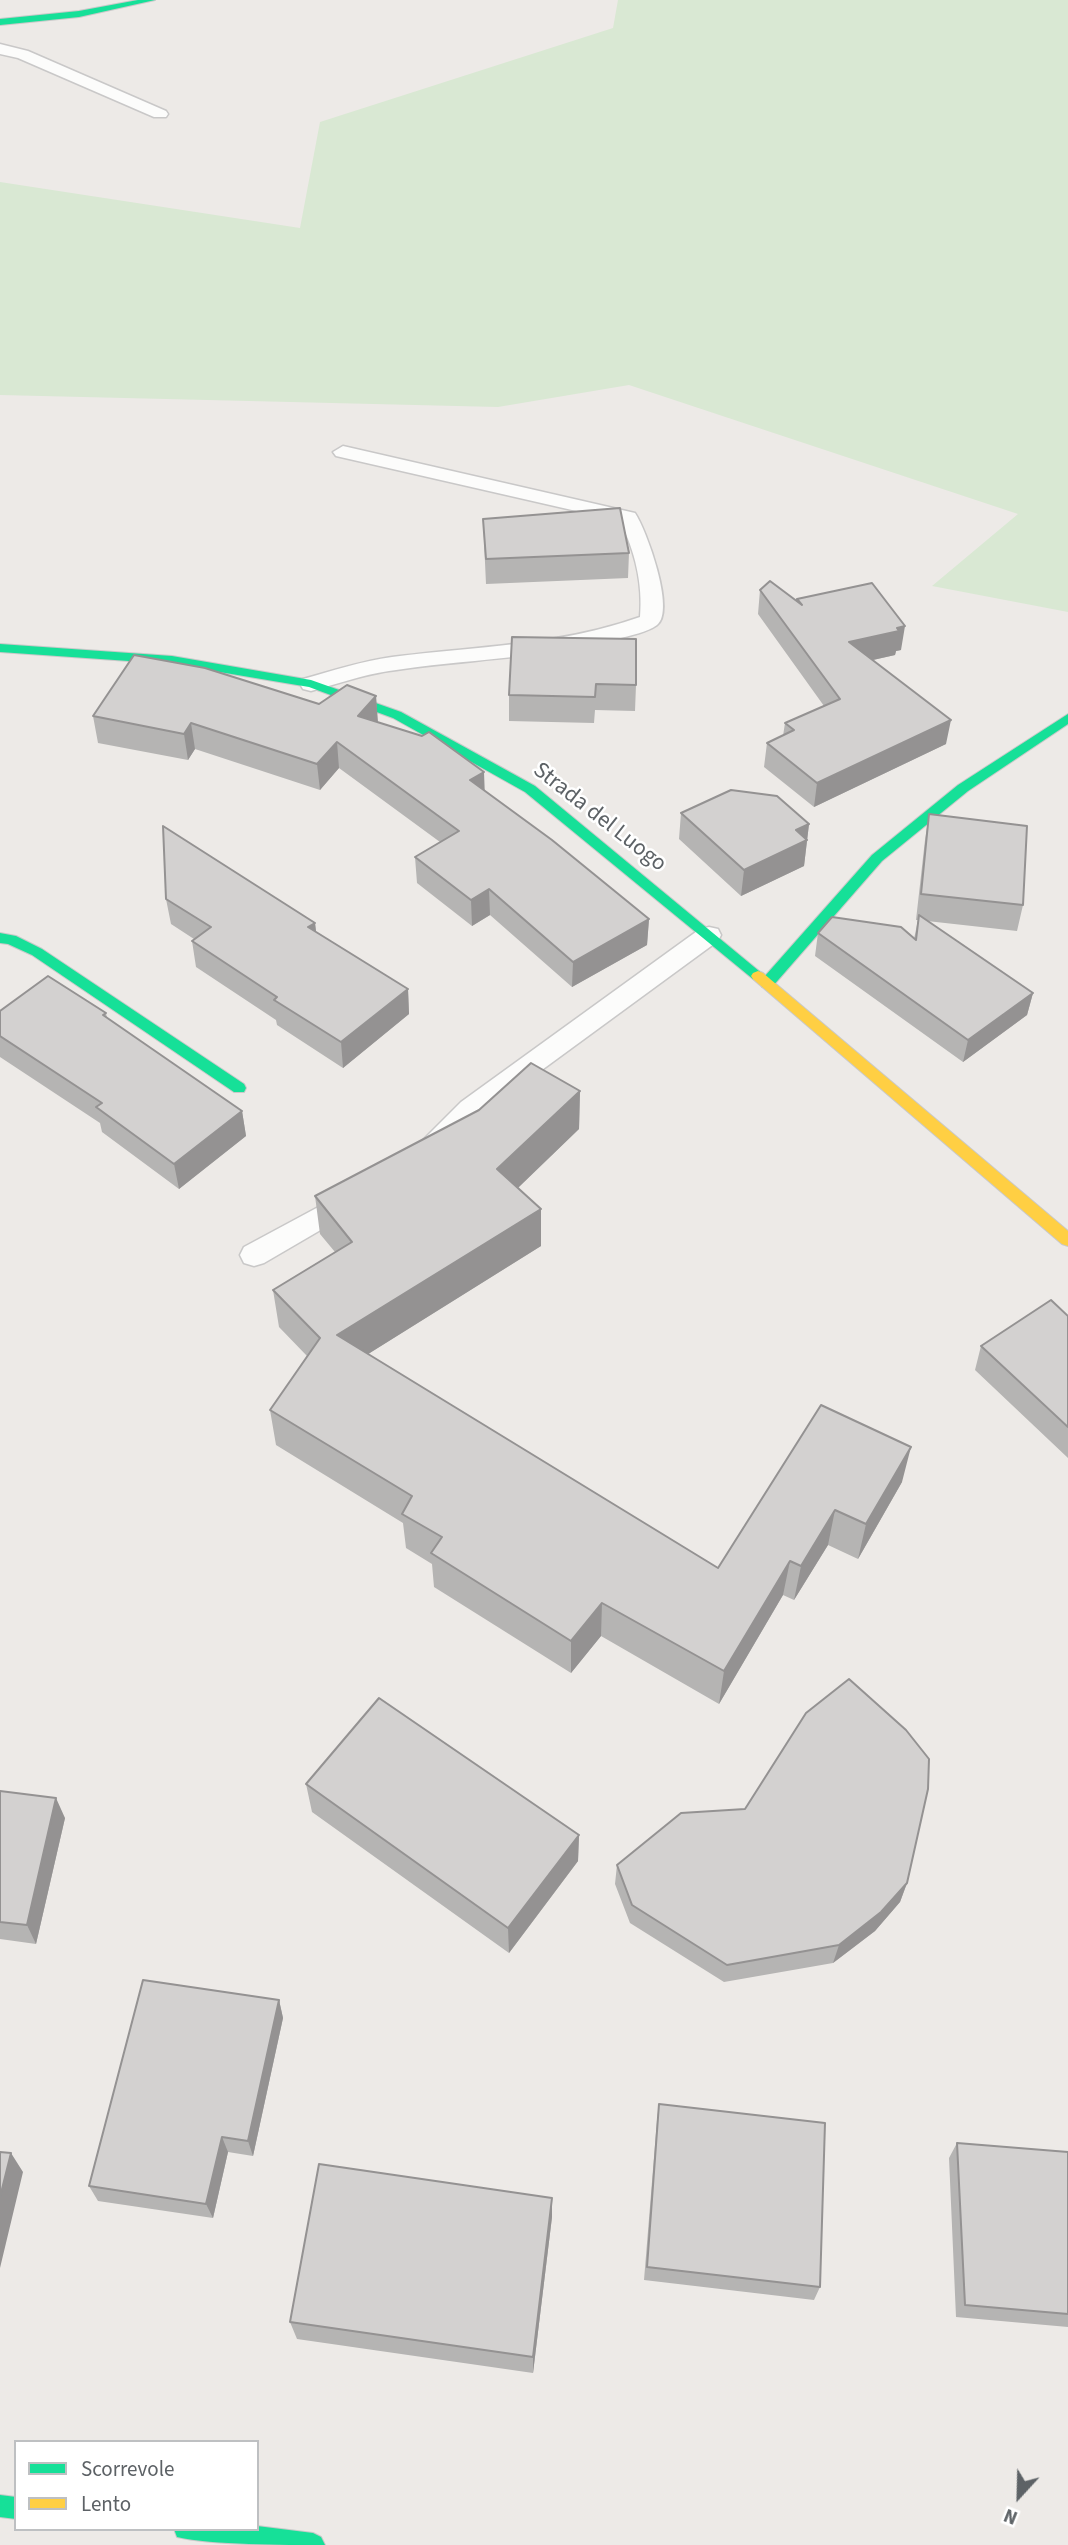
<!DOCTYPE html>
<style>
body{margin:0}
#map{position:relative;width:1068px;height:2545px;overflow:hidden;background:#edeae7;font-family:"Source Sans 3",sans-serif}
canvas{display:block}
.legend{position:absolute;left:14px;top:2440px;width:245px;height:91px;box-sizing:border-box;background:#fff;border:2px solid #bec0c2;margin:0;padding:9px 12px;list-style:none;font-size:21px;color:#5d6266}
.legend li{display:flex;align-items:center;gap:14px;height:35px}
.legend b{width:35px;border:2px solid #bec0c2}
.north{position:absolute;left:984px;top:2461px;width:70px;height:70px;-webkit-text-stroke:5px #fff;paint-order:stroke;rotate:202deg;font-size:19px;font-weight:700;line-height:28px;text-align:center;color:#5d6266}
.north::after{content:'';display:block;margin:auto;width:24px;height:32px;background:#5d6266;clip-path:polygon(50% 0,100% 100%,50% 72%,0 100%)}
</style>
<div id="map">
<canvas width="1068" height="2545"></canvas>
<ul class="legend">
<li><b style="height:9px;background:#16e098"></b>Scorrevole</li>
<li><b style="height:9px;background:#ffcf43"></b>Lento</li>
</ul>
<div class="north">N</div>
</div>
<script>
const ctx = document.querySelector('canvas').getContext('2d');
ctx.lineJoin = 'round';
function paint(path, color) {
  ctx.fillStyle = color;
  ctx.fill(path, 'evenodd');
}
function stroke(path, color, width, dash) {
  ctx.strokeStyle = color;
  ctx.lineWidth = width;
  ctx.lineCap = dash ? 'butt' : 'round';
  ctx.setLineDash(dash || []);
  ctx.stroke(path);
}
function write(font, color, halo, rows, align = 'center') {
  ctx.font = font + ' "Source Sans 3",sans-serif';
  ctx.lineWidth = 5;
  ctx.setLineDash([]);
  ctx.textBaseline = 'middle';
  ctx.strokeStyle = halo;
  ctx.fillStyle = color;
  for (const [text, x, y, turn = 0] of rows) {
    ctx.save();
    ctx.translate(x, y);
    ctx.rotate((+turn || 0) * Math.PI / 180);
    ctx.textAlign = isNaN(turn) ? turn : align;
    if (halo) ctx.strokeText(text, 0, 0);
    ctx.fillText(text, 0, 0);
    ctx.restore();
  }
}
const green = new Path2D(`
 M618 0H1068V612L932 586 1018 514 629 385 498 407 0 395V182L300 228 320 122 613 28Z`);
const lane = new Path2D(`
 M0 44 28 51 166 111 168 114 166 117H154L18 58 0 54Z
 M343 446 635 513C646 529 676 611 657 625 648 632 629 636 617 639 542 659 465 659 389 671 362 675 337 684 311 691L303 689 300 684 303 679C332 671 362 661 392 657 476 646 559 646 640 617 643 584 635 551 620 521L336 456 333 452Z
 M709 927 718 929 721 935 718 941 479 1116 440 1155 431 1158 422 1155 418 1148 422 1141 461 1102 700 929Z
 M350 1190 360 1193 364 1200 360 1207 264 1263 254 1266 244 1263 240 1255 244 1247Z`);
const fast = new Path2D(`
 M138 0H155L79 17 0 25V19L79 11Z
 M0 644 172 656 311 680 401 712 535 786 765 976 872 855 958 785 1068 714V724L968 791 882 861 772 987H762V980L753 979 525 792 393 718 309 687 172 664 0 652Z
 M0 933 16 936 42 949 244 1084 246 1088 244 1092H234L32 955 8 944 0 943Z
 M0 2495 16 2497V2519L0 2517Z
 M257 2526 313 2533 321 2537 325 2545C284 2545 213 2545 177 2537L174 2529H257Z`);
const slow = new Path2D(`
 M758 971 763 973 1068 1231V1246L1062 1244 753 979 751 976 753 973Z`);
const wall = new Path2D(`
 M483 519 629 553 628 578 486 584Z
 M760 590 797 602V599L901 650 896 651 895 655 873 660 946 744 814 807 764 767 767 743 783 736 785 723 824 706 758 614Z
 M512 637 636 685 635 711 595 710 594 723 509 721V695Z
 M376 696 377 722 485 791 649 919 647 945 572 987 490 915 472 926 417 883 415 857 440 842 339 768 320 790 195 749 188 760 98 743 93 716 319 704Z
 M681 813 809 824 804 866 741 896 679 839Z
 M929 814 1023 905 1017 931 927 921 1033 993 1027 1015 963 1062 815 956 818 933 914 939 918 920H916L925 840Z
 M166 899 315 923 316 932 408 989 409 1014 343 1068 277 1025 276 1020 196 967 192 941 194 939 171 924Z
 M0 1011 106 1013 107 1018 242 1111 246 1136 179 1189 102 1132 100 1123 0 1057Z
 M580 1091 579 1129 518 1188 541 1246 368 1354 718 1568 821 1405 902 1482 858 1559 828 1545 794 1600 783 1595 719 1704 601 1636 571 1673 434 1587 432 1564 406 1548 403 1523 276 1445 270 1410 307 1356 279 1327 273 1290 335 1252 320 1234 315 1196Z
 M1068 1316V1458L975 1370 981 1346Z
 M306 1784 579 1835 578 1861 509 1953 312 1812Z
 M0 1791 65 1818 36 1944 0 1939Z
 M617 1865 907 1883 900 1902 875 1931 833 1963 724 1982 630 1923 615 1884Z
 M279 2000 283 2018 253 2156 228 2152 213 2218 98 2201 89 2186Z
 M659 2104 820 2287 814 2300 644 2280 657 2120Z
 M957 2143 1068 2152V2327L956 2317 949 2158Z
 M552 2217 533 2373 297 2339 290 2322Z`);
const shadedWall = new Path2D(`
 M905 626 901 650 896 651 895 655 846 666 849 642Z
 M376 696 378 722 360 742 358 716Z
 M951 720 946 744 814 807 817 783Z
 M191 723 195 749 188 760 184 734Z
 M337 742 339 768 320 790 317 764Z
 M484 772 485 798 470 780Z
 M809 824 804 866 741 896 744 870 796 830Z
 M489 889 490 915 472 926 471 900Z
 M649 919 647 945 572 987 573 962Z
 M315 923 318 948 308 927Z
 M408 989 409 1014 343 1068 341 1042Z
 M1033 993 1027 1015 963 1062 968 1040Z
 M580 1091 579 1129 498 1207 497 1169Z
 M242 1111 246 1136 179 1189 174 1164Z
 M541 1209V1246L341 1371 337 1335Z
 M911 1447 902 1482 858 1559 866 1524Z
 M835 1510 828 1545 794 1600 801 1566Z
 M790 1561 783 1595 719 1704 724 1671Z
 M602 1603 601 1636 571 1673V1641Z
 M56 1798 65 1818 36 1944 27 1925Z
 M579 1835 578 1861 509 1953 508 1928Z
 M907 1883 900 1902 875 1931 833 1963 839 1945Z
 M279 2000 283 2018 253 2156 248 2141Z
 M222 2137 228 2152 213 2218 206 2204Z
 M11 2153 23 2172 0 2268V2197Z
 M552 2198V2217L533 2373V2357Z`);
const building = new Path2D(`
 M620 508 629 553 486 559 483 519Z
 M770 581 802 605 797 599 872 583 905 626 897 628 899 631 849 642 951 720 817 783 767 743 794 730 785 723 840 699 760 590Z
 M512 637 636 639V685L596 684 595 697 509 695Z
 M134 655 205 668 319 704 347 685 376 696 358 716 422 736 429 732 484 772 470 780 552 840 649 919 573 962 489 889 471 900 415 857 459 831 337 742 317 764 191 723 184 734 93 716Z
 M731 790 777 796 809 824 796 830 807 840 744 870 681 813Z
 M929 814 1027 826 1023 905 921 894Z
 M163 826 315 923 308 927 408 989 341 1042 274 1000 277 997 192 941 211 927 166 899Z
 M919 915 1033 993 968 1040 818 933 832 917 901 927 916 940Z
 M48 976 106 1013 103 1015 242 1111 174 1164 96 1107 102 1103 0 1036V1011Z
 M531 1063 580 1091 497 1169 541 1209 337 1335 718 1568 821 1405 911 1447 866 1524 835 1510 801 1566 790 1561 724 1671 602 1603 571 1641 431 1553 442 1537 402 1514 412 1496 270 1410 320 1338 273 1290 352 1242 315 1196 479 1110Z
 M1051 1300 1068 1316V1427L981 1346Z
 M849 1679 906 1730 929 1759 928 1789 907 1883 881 1912 839 1945 727 1965 632 1905 617 1865 681 1813 745 1809 806 1713Z
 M379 1698 579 1835 508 1928 306 1784Z
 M0 1791 56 1798 27 1925 0 1922Z
 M143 1980 279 2000 248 2141 222 2137 206 2204 89 2186Z
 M659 2104 825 2123 820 2287 647 2267Z
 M957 2143 1068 2152V2314L965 2305Z
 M0 2152 11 2153 0 2197Z
 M319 2164 552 2198 533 2357 290 2322Z`);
const streetNames = [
 ["Strada del Luogo",599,818,38]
];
paint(green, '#d9e8d3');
stroke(lane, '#c9c8c8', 3);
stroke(fast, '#c9c9c9', 2);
stroke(slow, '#c9c9c9', 2);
paint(lane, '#fcfcfb');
paint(fast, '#16e098');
paint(slow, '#ffcf43');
paint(wall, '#b5b4b3');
paint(shadedWall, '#949292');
paint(building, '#d3d1d0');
stroke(building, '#949292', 2);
write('23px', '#5d6266', '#fff', streetNames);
</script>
